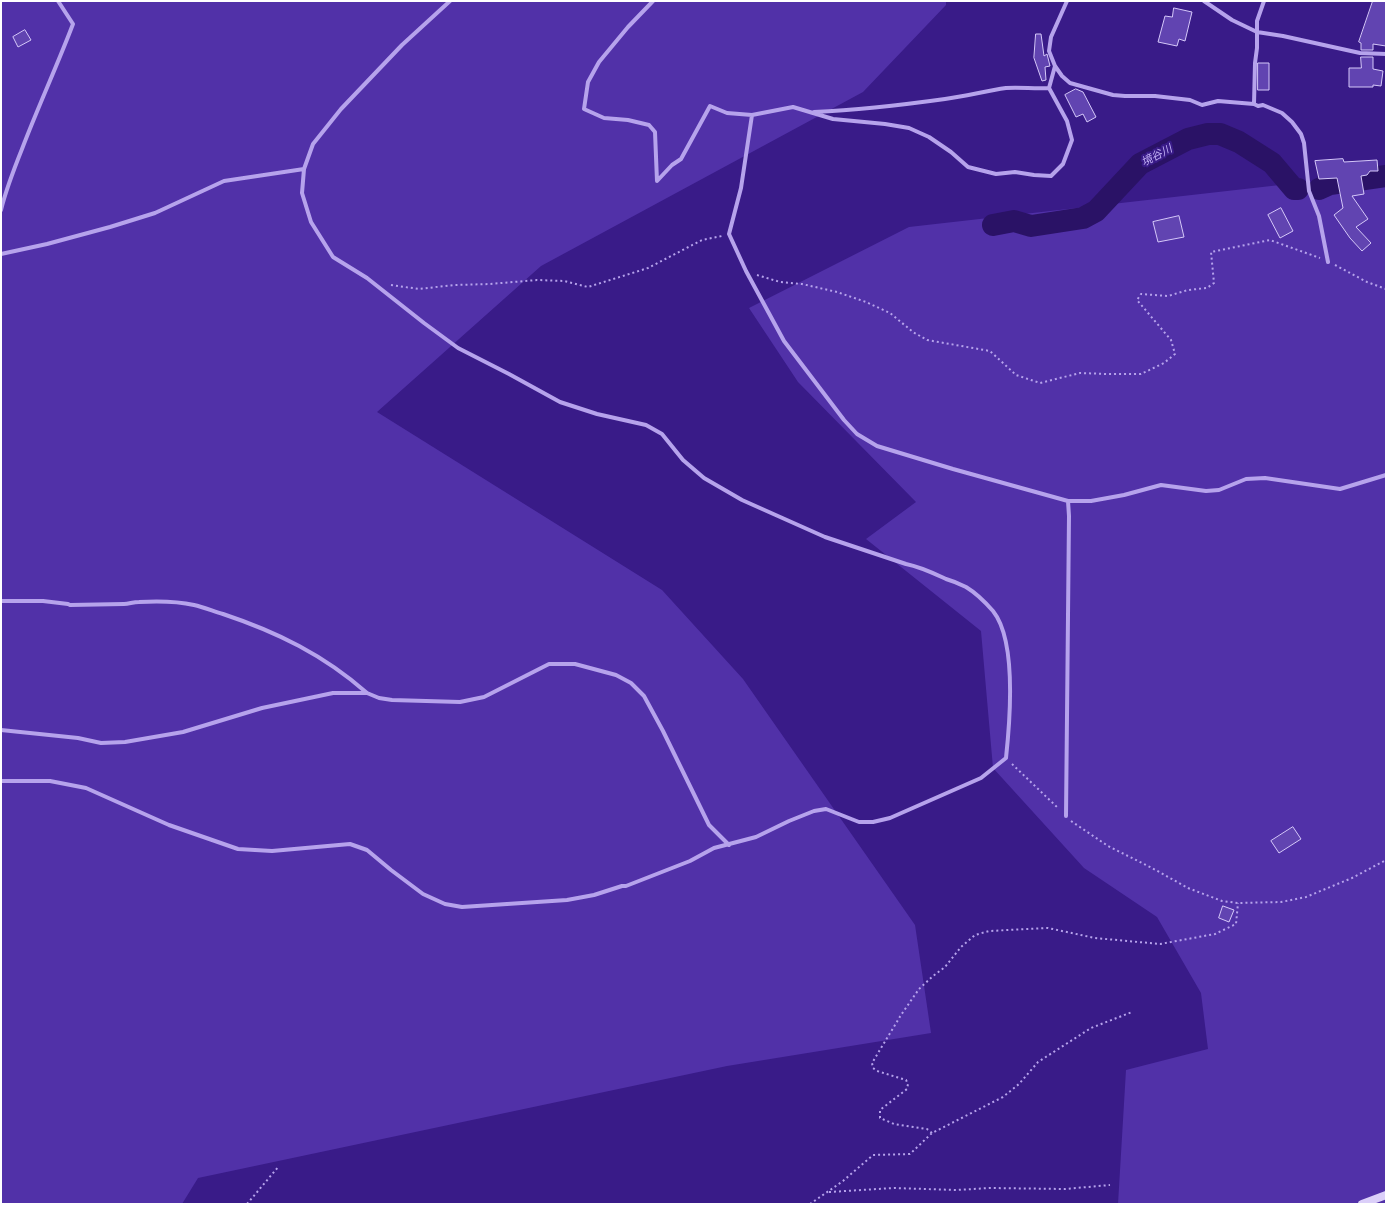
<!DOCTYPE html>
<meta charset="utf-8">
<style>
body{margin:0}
#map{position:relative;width:1387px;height:1205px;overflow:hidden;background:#391b88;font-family:"Archivo Narrow",sans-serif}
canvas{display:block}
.frame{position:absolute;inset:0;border:2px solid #fff;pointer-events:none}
</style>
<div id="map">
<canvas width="1387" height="1205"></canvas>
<div class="frame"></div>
</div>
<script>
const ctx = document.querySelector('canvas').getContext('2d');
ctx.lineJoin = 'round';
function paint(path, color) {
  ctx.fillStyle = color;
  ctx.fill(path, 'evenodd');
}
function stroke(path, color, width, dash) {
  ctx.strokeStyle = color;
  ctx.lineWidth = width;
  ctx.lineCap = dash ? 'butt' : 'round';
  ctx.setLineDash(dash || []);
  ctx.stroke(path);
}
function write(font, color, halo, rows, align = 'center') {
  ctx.font = font + ' "Archivo Narrow","Noto Sans JP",sans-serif';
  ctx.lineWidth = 4;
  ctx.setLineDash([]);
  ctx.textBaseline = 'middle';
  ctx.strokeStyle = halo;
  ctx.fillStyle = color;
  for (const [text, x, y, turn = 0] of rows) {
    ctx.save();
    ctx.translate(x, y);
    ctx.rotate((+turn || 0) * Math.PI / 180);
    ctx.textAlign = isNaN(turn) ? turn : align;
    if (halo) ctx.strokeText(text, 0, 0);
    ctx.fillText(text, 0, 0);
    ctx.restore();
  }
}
const green = new Path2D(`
 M1 1H946V5L863 92 541 266 377 412 662 590 743 679 915 925 931 1033 727 1066 198 1178 182 1204H1Z
 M1386 173V1204H1118L1126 1070 1208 1049 1201 993 1157 917 1084 868 993 768 981 631 866 539 916 502 798 382 749 308 909 227Z`);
const river = new Path2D(`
 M1319 189 1330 184 1386 176
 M993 225 1014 221 1031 226 1083 218 1096 211 1140 164 1188 139 1208 134H1220L1239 142 1272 163 1294 189H1298`);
const building = new Path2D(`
 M1373 1H1386V46L1373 44V50H1361V43L1359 42Z
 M1174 8 1192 12 1185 41 1179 39 1177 46 1158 42 1165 16 1172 17Z
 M25 30 31 40 18 47 13 37Z
 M1036 34H1041L1044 56 1047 54 1050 66 1045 67 1046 80 1042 81 1034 58Z
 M1361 57H1373V69L1383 71 1381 86 1373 85V87H1349V68H1361Z
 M1258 63H1269V90H1258Z
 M1076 89 1083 92 1096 117 1087 122 1083 114 1076 117 1065 95Z
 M1343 159 1344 162 1377 160 1378 171H1370L1367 175 1361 176 1364 194 1352 196 1368 219 1356 227 1371 243 1362 251 1350 238 1334 215 1343 208 1337 178 1319 179 1315 161Z
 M1281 208 1293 231 1280 238 1268 215Z
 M1179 216 1184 237 1158 242 1153 222Z
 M1293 827 1301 839 1279 853 1271 841Z
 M1223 906 1234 910 1229 922 1219 918Z`);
const path = new Path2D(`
 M1335 265 1367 282 1386 289
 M757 275 780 282 802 284 837 292 866 302 890 313 913 332 927 340 990 351 1016 375 1040 383 1080 373 1107 374H1141L1164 363 1175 354 1171 340 1137 300 1141 294 1168 296 1188 290 1207 288 1214 283 1211 252 1270 240 1320 258
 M391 285 419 289 454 285 490 284 537 280 564 281 588 287 648 268 702 240 722 236
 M1012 764 1058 808
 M1071 821 1108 846 1152 868 1188 888 1222 901 1238 903 1281 902 1306 897 1352 878 1386 860
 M932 1133 927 1129 894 1124 880 1118V1110L907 1089 908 1084 906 1080 877 1071 873 1068 872 1063 901 1015 919 989 933 976 945 967 961 947 975 935 989 931 1048 928 1095 938 1160 944 1215 934 1236 924 1238 903
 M829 1192 894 1188 956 1190 990 1188 1065 1189 1110 1185
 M247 1204 279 1166
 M810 1204 843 1181 873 1155 910 1154 932 1133 1003 1097 1019 1084 1038 1062 1091 1028 1132 1012`);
const street = new Path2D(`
 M653 1 628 27 599 62 588 82 584 109 604 118 628 120 649 125 655 132 657 181 672 165 681 159 710 106 727 113 752 115 741 188 729 234 746 271 784 341 844 420 857 434 877 446 953 469 1068 501H1091L1124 495 1161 485 1206 491 1219 490 1246 479 1265 478 1340 489 1386 475
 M1204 1 1232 20 1257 32 1283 36 1360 53 1386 54
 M1055 66 1062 76 1070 83 1113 95 1125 96H1155L1190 100 1202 105 1218 101 1254 104 1258 106 1263 105 1282 113 1292 122 1301 134 1304 143 1309 191 1319 216 1328 262
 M1254 104 1255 63 1257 48V21L1264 1
 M814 112C858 110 902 105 945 99 966 96 986 91 1006 88 1021 87 1035 89 1049 88L1055 66 1049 51 1051 37 1067 1
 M752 115 793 107 833 119 885 124 909 128 929 137 951 152 968 167 996 174 1015 172 1034 175 1051 176 1063 164 1072 140 1067 121 1049 88
 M1 210C6 189 14 169 22 149 38 107 57 66 73 24L58 1
 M1 254 47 244 110 227 155 213 224 181 304 169
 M1 601H43L68 604 70 605 124 604C129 604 133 602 139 602 156 601 176 601 194 605 203 607 213 611 223 614 277 632 324 655 367 693
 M1 730 78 738 101 743 125 742 183 732 262 708 333 693H367L379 698 392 700 460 702 484 697 549 664H575L616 675 631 683 644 696 663 731 709 825 729 845
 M1 781H50L86 788 169 825 238 849 272 851 350 844 367 850 391 870 423 894 445 904 462 907 567 900 594 895 622 886H626L690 861 714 848 756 837 789 821 814 811 826 809 859 822H873L890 818 981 778 1006 758C1010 721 1017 641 993 611 986 603 976 593 966 587 960 584 953 581 946 579 933 573 921 567 906 564L825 537 742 500 704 478 683 460 662 434 646 425 597 414 560 402 509 374 458 348 424 323 367 278 333 257 311 222 302 193 304 169 313 144 341 109 402 45 450 1
 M1066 816 1069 516 1068 501`);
const secondary = new Path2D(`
 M1362 1204 1386 1195`);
const waterNames = [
 ["境谷川",1157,156,-28]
];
paint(green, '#5131a8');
stroke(river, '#2a1266', 22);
paint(building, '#6144b1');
stroke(building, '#d5c8f9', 1);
stroke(path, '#b6a3ec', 2, [2, 3]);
stroke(street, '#b6a3ec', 4);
stroke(secondary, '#dbcff9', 8);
write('italic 11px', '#c1aff4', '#391b88', waterNames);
</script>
